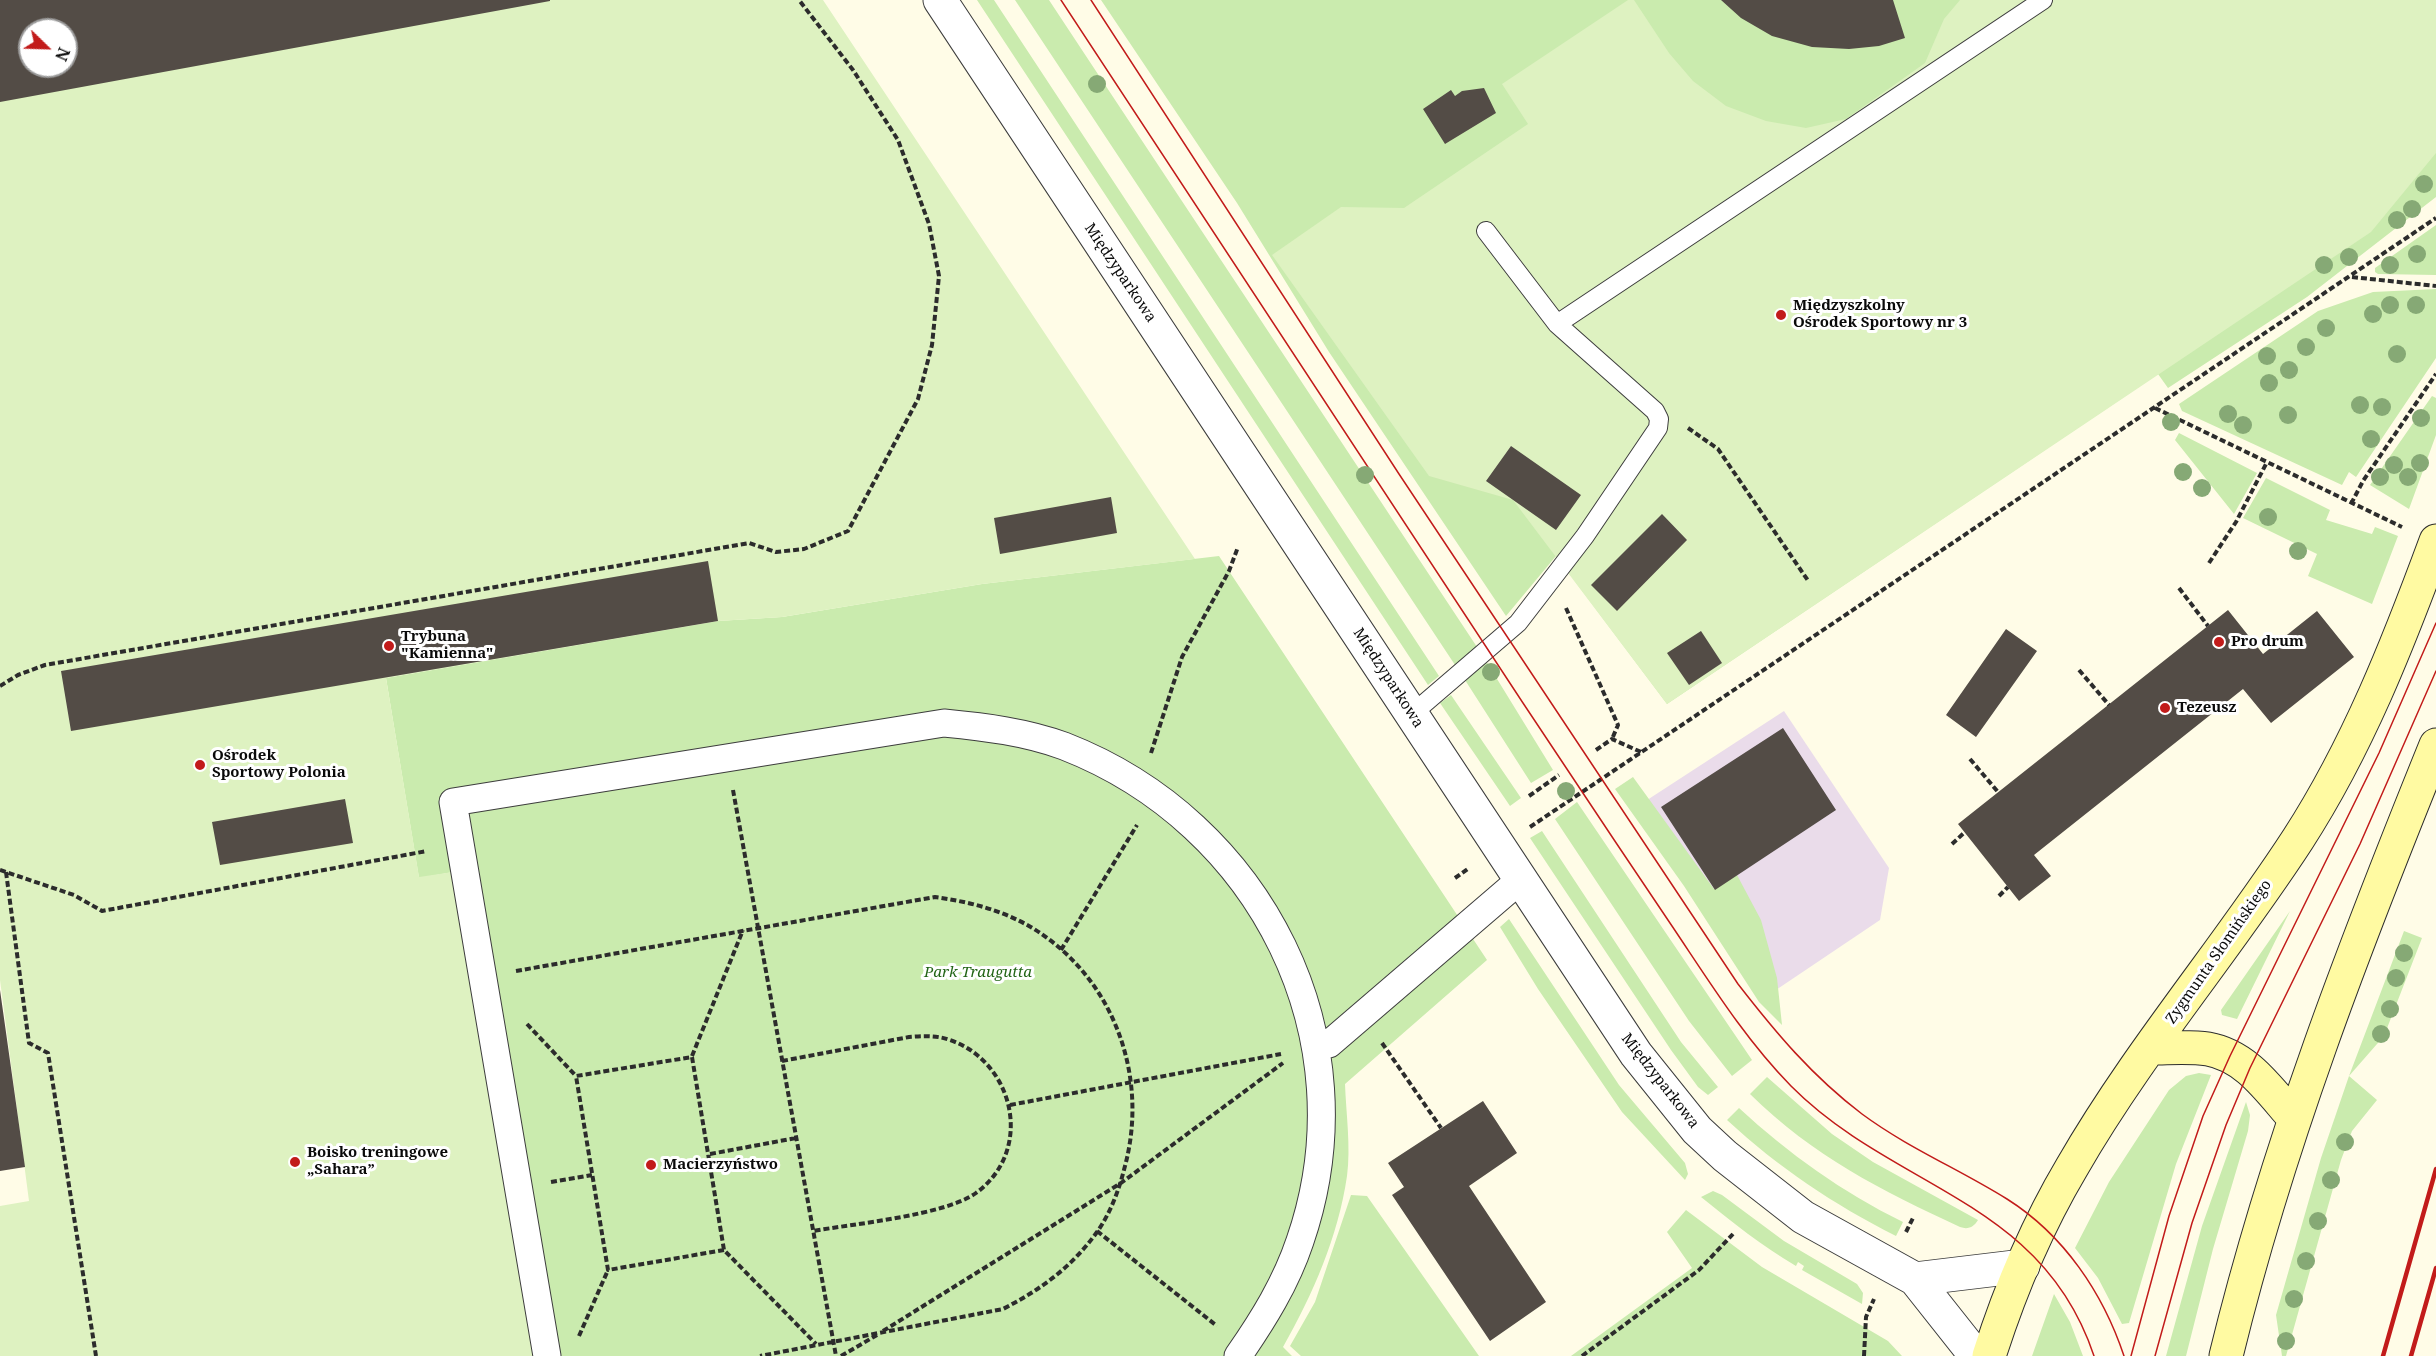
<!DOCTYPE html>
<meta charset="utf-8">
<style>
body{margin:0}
#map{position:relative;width:2436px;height:1356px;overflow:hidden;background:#fffce7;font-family:"Noto Serif",serif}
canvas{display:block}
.north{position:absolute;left:18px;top:18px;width:60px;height:60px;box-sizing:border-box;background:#fff;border:2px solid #9d9d9d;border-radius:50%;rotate:113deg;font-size:16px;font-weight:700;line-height:24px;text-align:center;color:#0a0a0a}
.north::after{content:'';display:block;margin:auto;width:21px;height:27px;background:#c21b1a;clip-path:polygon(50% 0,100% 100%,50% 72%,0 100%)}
</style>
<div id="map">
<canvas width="2436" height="1356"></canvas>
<div class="north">N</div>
</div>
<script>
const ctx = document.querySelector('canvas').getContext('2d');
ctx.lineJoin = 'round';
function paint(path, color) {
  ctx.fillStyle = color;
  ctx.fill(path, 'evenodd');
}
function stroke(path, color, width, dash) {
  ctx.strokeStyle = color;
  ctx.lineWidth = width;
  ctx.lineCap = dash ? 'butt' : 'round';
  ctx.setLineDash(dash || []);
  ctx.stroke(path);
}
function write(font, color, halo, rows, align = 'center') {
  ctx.font = font + ' "Noto Serif",serif';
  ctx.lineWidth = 6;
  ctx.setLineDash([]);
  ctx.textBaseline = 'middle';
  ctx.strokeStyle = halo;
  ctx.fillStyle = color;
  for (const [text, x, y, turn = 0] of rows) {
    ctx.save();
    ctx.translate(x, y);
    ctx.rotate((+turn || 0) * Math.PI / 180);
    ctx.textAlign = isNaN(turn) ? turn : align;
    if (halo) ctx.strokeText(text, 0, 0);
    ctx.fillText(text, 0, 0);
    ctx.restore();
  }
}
const industrial = new Path2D(`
 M1784 711 1889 868 1880 920 1767 996 1641 804Z`);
const green = new Path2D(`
 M977 0H994L1439 676 1428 685Z
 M1015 0H1049L1082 50 1477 647 1455 665Z
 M1101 0H2436V197L2307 297 2168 388 2158 374 1667 704 1556 556 1506 616 1329 352 1237 203Z
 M2436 225V275L2378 274 2375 272V268Z
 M2436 289V358L2356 477 2349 472 2342 485 2182 411 2179 404 2318 311 2373 292Z
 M2432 396 2436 398V435L2409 509 2370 485Z
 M2179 433 2257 473 2234 514 2175 440Z
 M2266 478 2330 510 2326 520 2372 534 2375 527 2398 536 2372 604 2308 576 2317 554 2243 518Z
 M1219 556 1487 960 1345 1084C1346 1113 1351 1147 1347 1176 1338 1237 1313 1294 1283 1347L1292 1356H540L459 871 419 878 386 678 718 621 782 617 982 584Z
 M1486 661 1553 770 1531 783 1465 680Z
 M1451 695 1521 798 1510 806 1440 703Z
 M1633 777 1714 889 1737 875 1761 920 1777 978 1782 1025 1759 1002 1684 886 1615 789Z
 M1577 802 1752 1060 1732 1076 1689 1021 1555 819Z
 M1542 831 1681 1042 1718 1087 1708 1095 1698 1087 1671 1050 1530 838Z
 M2290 911 2237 1019 2222 1015 2221 1010Z
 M1509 919 1619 1085 1685 1163 1688 1174 1685 1180 1622 1112 1538 989 1500 927Z
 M2404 931 2422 938 2384 1036 2349 1076 2377 1100 2352 1131 2341 1160 2286 1356H2282L2276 1315 2321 1158 2349 1076Z
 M2199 1073 2211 1075 2176 1164 2129 1323 2122 1324 2098 1278 2075 1248 2109 1182 2169 1090 2186 1076Z
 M1767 1077 1832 1134 1873 1162 1978 1220C1974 1227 1968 1230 1960 1227 1881 1190 1814 1157 1750 1094Z
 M2246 1102 2250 1115 2248 1131 2213 1249 2186 1356H2166L2202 1226Z
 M1739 1108C1789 1154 1842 1192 1903 1222L1896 1236C1833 1204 1779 1168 1727 1120Z
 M1713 1191 1722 1195 1784 1241 1857 1284 1863 1293 1862 1304 1802 1270 1804 1266 1798 1262 1796 1266C1762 1246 1732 1222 1701 1197Z
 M1351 1195 1367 1196 1479 1356H1301L1290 1346 1315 1302Z
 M1686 1210 1762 1267 1888 1341 1902 1356H1571L1692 1268 1667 1232Z
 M2054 1294 2070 1322 2083 1356H2032Z`);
const pitch = new Path2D(`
 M0 0H823L1195 559 982 584 782 617 718 621 386 678 419 877 460 871 540 1356H0V1206L29 1201 0 980ZM30 30H66V66H30Z
 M1628 0H1634L1669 53 1693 81 1726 106 1766 121 1806 128 1846 119 1925 63 1944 19 1960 0H2436V153L2371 232 1667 704 1513 500 1429 476 1272 255 1341 207 1404 208 1528 124 1502 84Z`);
const building = new Path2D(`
 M0 0H550V1L0 102ZM30 30H66V66H30Z
 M1721 0H1893L1905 38 1879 46 1849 49 1812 47 1772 36 1741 18Z
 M1484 88 1496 113 1445 144 1423 109 1451 90 1455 96 1462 91Z
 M1511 446 1581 495 1556 530 1486 481Z
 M1111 497 1117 533 1000 554 994 518Z
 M1662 514 1687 540 1617 611 1591 585Z
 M708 561 718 621 71 731 61 671Z
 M2228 610 2263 654 2317 611 2354 657 2271 723 2243 689 2034 855 2051 876 2019 901 1958 824Z
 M2006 629 2037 651 1976 737 1946 715Z
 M1701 631 1722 663 1689 685 1667 653Z
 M1783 728 1836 810 1715 890 1661 807Z
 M345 799 353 843 220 865 212 822Z
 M0 990 25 1167 0 1171Z
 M1483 1101 1517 1153 1469 1186 1546 1302 1490 1341 1392 1195 1404 1187 1388 1163Z`);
const path = new Path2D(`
 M2352 277 2436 286
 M2155 408 2402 527
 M1688 428 1718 449 1809 582
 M2351 504 2363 481 2436 374
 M2209 563 2236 522 2266 464
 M2179 588 2208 626
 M1566 608 1618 725 1612 739
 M2079 670 2109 705
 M0 686 18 675 45 665 749 543 776 552 804 549 848 531 918 399 932 345 939 276 929 224 898 140 853 70 799 0
 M1596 750 1612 739 1641 752
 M1151 753 1182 657 1229 571 1238 547
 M1970 759 1998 792
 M733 790 836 1356
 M1529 796 1559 775
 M1530 827 2436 218
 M1952 844 1965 832
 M0 870 74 895 102 911 427 851
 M6 872 29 1043 48 1053 96 1356
 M1455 878 1469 868
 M1999 896 2008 887
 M1061 950 1137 825
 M516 971 935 897C970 902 1003 910 1034 929 1114 979 1149 1076 1125 1166 1119 1190 1111 1212 1097 1232 1072 1267 1040 1290 1003 1309L760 1356
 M527 1024 576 1076
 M1382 1043 1441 1128
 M692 1056 743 930
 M782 1061 909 1037C923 1036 936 1035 950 1040 1014 1062 1035 1150 976 1193 946 1215 853 1224 813 1231
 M1010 1105 1281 1054
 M710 1154 796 1138
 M551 1182 592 1175
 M1097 1231 1217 1326
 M1906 1232 1914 1216
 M724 1250 608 1270 576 1076 692 1057 724 1250 816 1344
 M883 1331 1121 1183 1283 1063
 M579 1336 608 1270
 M841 1356 877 1335
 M1582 1356 1699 1270 1733 1234
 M1864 1356 1866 1317 1874 1299`);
const service = new Path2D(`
 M1557 324 2043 0
 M1412 714 1518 623 1585 536 1658 428 1659 419 1655 411 1557 324 1486 231`);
const pedestrian = new Path2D(`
 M1317 1047 1329 1044 1520 880
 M547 1356 453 802 944 723C985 727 1026 732 1064 746 1262 823 1370 1038 1300 1241 1286 1283 1263 1320 1238 1356`);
const tertiary = new Path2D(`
 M940 0 1636 1054 1697 1130 1725 1156 1803 1217 1915 1279 1976 1356
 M1915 1279 2023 1266`);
const secondary = new Path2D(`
 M2151 1048C2169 1048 2190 1046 2208 1049 2247 1056 2269 1090 2294 1118
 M1989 1356C2010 1290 2037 1226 2072 1167 2138 1052 2226 950 2298 839 2358 746 2398 644 2436 541
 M2226 1356C2277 1146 2355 945 2436 745`);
const tram = new Path2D(`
 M1061 0C1215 234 1369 468 1523 703 1572 777 1622 852 1672 926 1709 981 1744 1038 1791 1086 1894 1190 2042 1199 2094 1356
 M1091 0 1399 474 1738 984C1776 1033 1812 1076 1862 1114 1908 1148 1959 1169 2007 1199 2064 1235 2103 1293 2124 1356
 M2131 1356 2169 1216 2203 1116 2230 1056 2379 753 2436 623
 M2155 1356 2192 1223 2226 1125 2250 1068 2360 844 2436 671`);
const rail = new Path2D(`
 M2383 1356 2436 1169
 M2411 1356 2436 1268`);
const trees = [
 [1097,84],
 [2424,184],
 [2412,209],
 [2397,220],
 [2417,254],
 [2349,257],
 [2324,265],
 [2390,265],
 [2390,305],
 [2416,305],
 [2373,314],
 [2326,328],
 [2306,347],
 [2397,354],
 [2267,356],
 [2289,370],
 [2269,383],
 [2360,405],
 [2382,407],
 [2228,414],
 [2288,415],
 [2421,418],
 [2171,422],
 [2243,425],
 [2371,439],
 [2420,463],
 [2394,465],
 [2183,472],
 [1365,475],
 [2380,477],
 [2408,477],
 [2202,488],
 [2268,517],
 [2298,551],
 [1491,672],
 [1566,791],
 [2404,953],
 [2396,978],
 [2390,1009],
 [2381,1034],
 [2345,1142],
 [2331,1180],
 [2318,1221],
 [2306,1261],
 [2294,1299],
 [2286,1341]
];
const markers = [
 [1781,315,6,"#c21b1a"],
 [2219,642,6,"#c21b1a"],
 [389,646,6,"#c21b1a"],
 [2165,708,6,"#c21b1a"],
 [200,765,6,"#c21b1a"],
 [295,1162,6,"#c21b1a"],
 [651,1165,6,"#c21b1a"]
];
const streetNames = [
 ["Międzyparkowa",1120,273,56],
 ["Międzyparkowa",1388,678,57],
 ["Zygmunta Słomińskiego",2219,952,-55],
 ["Międzyparkowa",1660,1081,52]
];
const poiNames = [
 ["Międzyszkolny",1793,306],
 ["Ośrodek Sportowy nr 3",1793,323],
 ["Trybuna",401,637],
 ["\"Kamienna\"",401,654],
 ["Pro drum",2231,642],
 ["Tezeusz",2177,708],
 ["Ośrodek",212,756],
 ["Sportowy Polonia",212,773],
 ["Boisko treningowe",307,1153],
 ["„Sahara”",307,1170],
 ["Macierzyństwo",663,1165]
];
const parkNames = [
 ["Park Traugutta",978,973]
];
paint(industrial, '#eadcea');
paint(green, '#caebae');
paint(pitch, '#def2c1');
paint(building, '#534c46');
stroke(service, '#3d3d3d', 20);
stroke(pedestrian, '#3d3d3d', 29);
stroke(tertiary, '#3d3d3d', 35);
stroke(secondary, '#2c2c2c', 35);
stroke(path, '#2c2c2c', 4, [6, 3]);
stroke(service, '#fff', 18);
stroke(pedestrian, '#fff', 27);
stroke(tertiary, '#fff', 33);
stroke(secondary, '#fffaa2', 33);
stroke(tram, '#c21b1a', 1.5);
stroke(rail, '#c21b1a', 4.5);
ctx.fillStyle = '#86a975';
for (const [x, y] of trees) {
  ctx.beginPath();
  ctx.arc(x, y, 9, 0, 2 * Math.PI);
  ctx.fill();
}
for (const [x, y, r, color] of markers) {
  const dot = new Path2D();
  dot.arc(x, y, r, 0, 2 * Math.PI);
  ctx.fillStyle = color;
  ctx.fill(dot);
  stroke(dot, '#fff', 2);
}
write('15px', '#0a0a0a', '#fff', streetNames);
write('bold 15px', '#0a0a0a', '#fff', poiNames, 'left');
write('italic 15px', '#236517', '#fff', parkNames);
</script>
